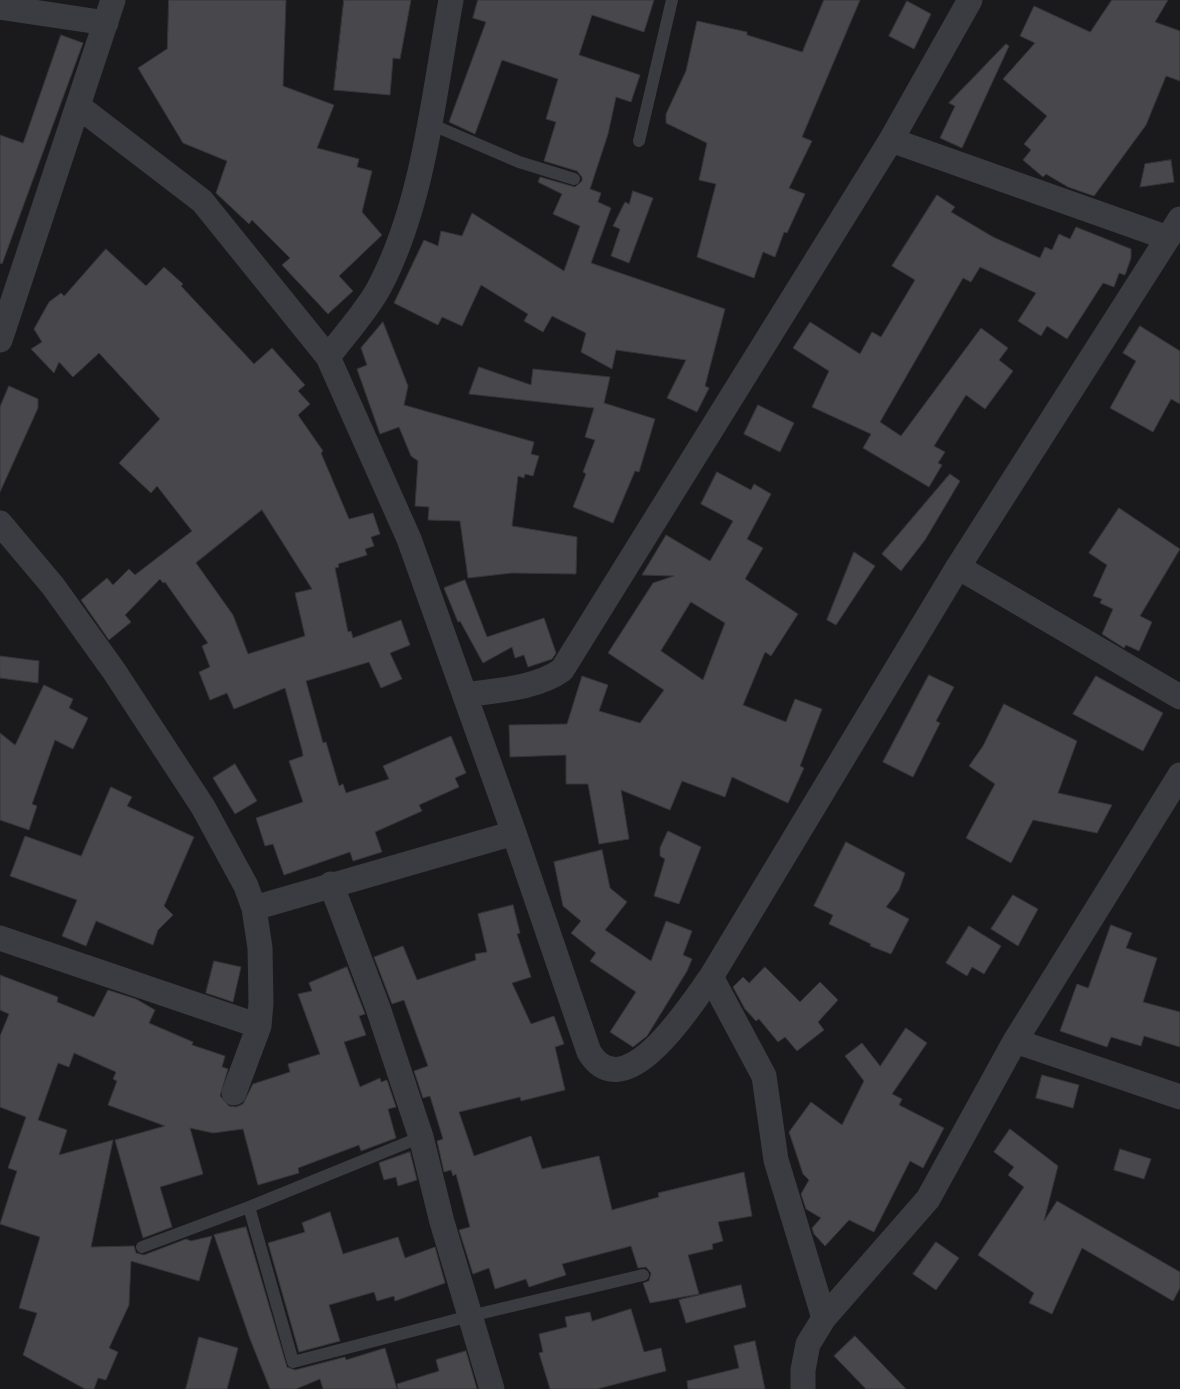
<!DOCTYPE html>
<style>
body{margin:0}
canvas{display:block;background:#1a1a1c}
</style>
<canvas width="1180" height="1389"></canvas>
<script>
const ctx = document.querySelector('canvas').getContext('2d');
ctx.lineJoin = 'round';
function paint(path, color) {
  ctx.fillStyle = color;
  ctx.fill(path, 'evenodd');
}
function stroke(path, color, width, dash) {
  ctx.strokeStyle = color;
  ctx.lineWidth = width;
  ctx.lineCap = dash ? 'butt' : 'round';
  ctx.setLineDash(dash || []);
  ctx.stroke(path);
}
const building = new Path2D(`
 M169 0H286L283 86 334 105 317 148 359 159 357 167 372 171 362 212 382 235 339 276 353 291 328 314 282 265 290 258 252 220 249 224 216 193 227 161 183 143 138 68 167 49Z
 M344 0H411L400 59 393 58 390 95 334 90Z
 M478 0H654L644 32 592 15 579 55 640 75 631 102 616 97 608 134 590 189 601 193 598 202 611 208 591 263 725 309 705 386 709 388 697 412 667 398 686 360 616 350 612 369 581 352 586 333 552 316 543 332 524 321 528 314 481 285 462 326 442 317 438 325 394 303 424 240 438 246 441 231 462 236 472 213 564 271 580 226 553 214 562 194 538 182 540 177 575 187 582 181V177L577 171 544 161 556 122 546 119 558 79 502 60 475 134 449 122 486 22 473 18Z
 M824 0H860L802 137 812 141 789 188 805 194 787 233 784 232 775 257 763 252 754 278 697 257 716 184 699 180 707 143 666 123V114L686 71 697 21 747 32V35L802 52Z
 M1112 0H1168L1155 22 1180 31V81L1166 76 1146 125 1094 196 1068 187 1046 174 1043 177 1023 160 1031 150 1024 144 1047 116 1003 79 1035 43 1020 36 1034 6 1090 32Z
 M907 1 931 14 914 49 889 36Z
 M61 35 83 43 2 264 0 263V135L23 143Z
 M1006 44 1009 46 962 148 940 138 955 106 949 103Z
 M1171 160 1174 182 1140 187 1145 164Z
 M633 191 653 198 629 263 611 256 620 229 613 226 625 202 629 204Z
 M937 195 955 207 951 212 993 237 1040 258 1045 247 1052 250 1059 234 1070 239 1076 227 1131 249V258L1125 275 1119 273 1114 287 1103 283 1067 339 1047 326 1041 336 1018 321 1036 293 980 267 971 282 963 278 880 422 901 436 981 328 1008 348 999 360 1013 371 985 409 966 395 934 446 945 452 938 463 942 465 929 487 863 448 871 434 812 407 829 371 793 348 810 322 860 354 872 332 881 337 915 280 892 266Z
 M106 249 146 286 164 267 183 284 181 286 254 364 272 348 305 385 298 391 310 404 298 415 323 451 321 453 349 519 373 513 380 534 371 537 374 546 365 549 367 555 338 564 339 567 335 568 348 632 351 631 353 638 401 620 410 645 390 653 402 679 381 688 369 662 306 681 323 743 326 742 339 786 343 784 346 793 389 779 383 766 451 736 466 773 455 778 459 787 419 805 422 811 375 832 382 852 353 861 350 852 284 875 273 844 265 846 256 818 303 802 289 761 303 756 302 750 285 688 234 709 227 693 210 700 199 672 210 667 202 646 208 643 165 582 163 583 160 579 125 615 131 622 109 640 81 600 107 578 113 585 129 569 135 575 192 531 157 486 151 493 119 463 160 419 99 353 73 377 59 362 54 373 31 349 42 342 34 329 49 302 61 293 64 296ZM262 510 312 589 295 593 305 636 248 654 233 615 196 563Z
 M383 322 408 386 404 405 534 442 531 454 539 456 533 476 525 474 524 478 518 476 512 526 577 537 576 574 512 573 468 578 460 521 428 520 429 507 415 506 418 461 411 456 399 427 380 434 357 369 367 365 361 348Z
 M1140 326 1180 351V404L1171 399 1153 432 1110 408 1136 361 1123 353Z
 M479 367 531 385 533 369 610 377 604 403 655 419 639 472 635 471 613 523 573 507 586 474 583 472 595 440 585 437 594 408 469 394Z
 M9 386 38 399V408L0 492V407Z
 M758 405 794 423 780 452 744 434Z
 M717 472 751 490 754 484 771 494 747 539 763 548 745 579 798 614 771 656 765 652 743 705 786 722 795 699 822 709 800 766 804 768 788 803 732 777 725 797 682 781 670 810 621 790 629 839 599 844 588 784H566V755L510 757 509 725 567 724 582 676 608 685 599 711 640 723 664 690 608 653 653 583 674 576 642 575 666 535 710 561 733 521 701 504ZM691 602 725 623 703 680 661 651Z
 M950 474 960 481 925 540 901 571 882 554Z
 M1119 508 1180 549 1140 616 1152 622 1139 651 1126 645 1124 648 1102 634 1113 609 1100 603 1102 599 1093 596 1107 565 1089 553Z
 M854 552 875 566 836 625 827 620Z
 M465 580 487 637 544 618 556 653 552 659 528 667 524 655 515 658 512 647 483 663 460 621 458 622 444 588Z
 M0 656 39 661 38 683 0 678Z
 M929 675 954 687 936 721 940 723 913 777 883 762Z
 M1096 676 1163 713 1143 751 1073 714Z
 M44 685 73 699 69 708 88 718 73 749 55 740 32 804 37 806 29 830 0 820V733L15 745Z
 M1004 704 1077 741 1058 793 1112 805 1097 833 1033 820 1011 863 966 838 995 784 969 766 983 746Z
 M235 764 257 801 235 814 213 778Z
 M111 787 132 797 127 806 194 837 164 906 173 915 158 930 153 945 96 921 86 946 62 936 77 900 10 876 25 836 81 856Z
 M668 831 701 847 679 904 654 896 665 859 660 856V848Z
 M846 842 905 873 899 890 886 907 909 919 891 954 870 946 871 944 829 924 833 915 814 906Z
 M602 850 610 888 627 902 605 930 651 961 666 921 692 931 683 955 692 959 687 971 647 1036 633 1047 610 1032 636 992 590 961 596 953 571 933 581 921 563 906 554 862Z
 M1013 895 1038 909 1018 946 991 929Z
 M513 905 520 933 517 934 531 977 512 983 531 1024 554 1016 564 1044 555 1047 565 1090 521 1101 520 1097 459 1112 474 1156 531 1136 542 1169 599 1156 612 1210 659 1197 658 1193 744 1172 752 1216 718 1222 723 1241 712 1244 713 1249 688 1255 699 1294 650 1303 643 1283 649 1281 651 1273 646 1267 638 1268 631 1246 562 1264 566 1275 529 1287 526 1279 495 1289 489 1268 473 1274 459 1230 470 1227 456 1174 453 1176 451 1170 444 1172 437 1141 443 1139 430 1096 423 1098 414 1071 428 1066 404 1000 392 1004 374 957 403 946 417 980 476 960 475 954 487 952 478 914Z
 M1111 925 1132 933 1126 948 1157 958 1143 1002 1180 1012V1047L1144 1036 1141 1046 1111 1037 1107 1047 1060 1031 1077 984 1088 988Z
 M969 926 1001 946 984 974 972 967 967 976 946 963Z
 M214 961 241 967 233 1002 206 993Z
 M347 967 365 1014 359 1016 366 1035 344 1042 360 1087 380 1078 381 1082 387 1080 396 1107 388 1109 396 1138 361 1151 359 1145 298 1168 299 1173 258 1185 243 1129 213 1133 190 1128 203 1174 160 1187 172 1227 143 1238 115 1140 165 1126 108 1105 117 1081 113 1079 116 1072 74 1053 69 1067 58 1063 38 1120 67 1130 59 1155 113 1140 91 1247 134 1246 136 1253 144 1255 186 1239 191 1241 212 1236 199 1281 131 1261 129 1305 109 1348 118 1352 106 1380 98 1378 94 1389H85L23 1355 37 1313 19 1308 40 1237 0 1224 17 1171 8 1168 26 1117 0 1107V1036L9 1014 0 1010V975L58 997 57 1002 94 1017 108 990 136 999 155 1010 149 1023 193 1042 192 1045 225 1056 222 1067 228 1069 220 1096 229 1106 236 1107 243 1104 253 1084 290 1072 288 1064 320 1054 298 994 312 991 309 983Z
 M765 967 800 1002 820 982 838 1000 818 1022 824 1030 797 1051 785 1037 778 1042 759 1019 756 1021 745 1009 733 987 743 977 749 983Z
 M906 1028 927 1043 892 1094 902 1099 899 1105 944 1128 923 1168 910 1161 874 1232 849 1220 825 1246 814 1234 812 1228 821 1218 806 1209 801 1194 809 1180 803 1174 789 1132 811 1102 842 1125 864 1081 845 1056 862 1043 880 1066Z
 M1042 1075 1079 1085 1073 1108 1036 1098Z
 M1010 1129 1058 1166 1044 1221 1057 1201 1180 1272V1288L1173 1301 1082 1248 1052 1314 1029 1303 1034 1293 978 1255 1024 1187 1008 1175 1014 1167 994 1152Z
 M1120 1149 1151 1159 1144 1179 1114 1170Z
 M410 1152 417 1180 398 1186 396 1177 384 1180 379 1163Z
 M330 1212 343 1254 398 1237 405 1258 435 1247 445 1283 395 1301 394 1296 377 1301 374 1292 329 1305 340 1341 299 1352 268 1243 305 1232 302 1223Z
 M246 1227 287 1367 295 1370 345 1357 346 1360 385 1348 397 1389H323L320 1379 296 1389H270L250 1339 214 1235Z
 M936 1242 959 1258 936 1290 913 1274Z
 M741 1285 746 1307 686 1323 679 1300Z
 M631 1309 644 1352 661 1348 666 1371 597 1389H550L539 1353 543 1352 539 1334 567 1327 565 1317 590 1312 592 1321Z
 M855 1336 906 1389H866L834 1356Z
 M199 1337 238 1348 227 1389H186Z
 M755 1341 765 1389H688L687 1381 739 1368 734 1346Z
 M466 1351 477 1389H398L397 1384 439 1371 436 1360Z`);
const lane = new Path2D(`
 M428 123 519 162 574 179
 M639 141 672 0
 M249 1207 293 1362 470 1316 643 1275
 M142 1247 249 1207 421 1137`);
const street = new Path2D(`
 M0 7 106 23
 M78 106 202 201 328 357 409 539 514 833 589 1052C625 1111 691 1004 711 977L958 567 1180 219
 M891 140 1168 238
 M0 340 113 0
 M328 357C345 334 367 311 380 286 424 202 434 93 451 0
 M0 523 53 586 114 671 203 807 246 886 254 908 260 948 261 1003 259 1026 234 1093
 M958 567 1180 697
 M465 695C497 690 535 689 562 670L891 140 970 0
 M331 884 378 1008 421 1137 442 1222 492 1389
 M254 908 514 833
 M0 938 259 1026
 M711 977 764 1076 776 1160 824 1318
 M1015 1041 1180 1097
 M803 1389V1370L808 1344 824 1318 928 1199 1015 1041 1180 775`);
paint(building, '#48474c');
stroke(building, '#353438', 1);
stroke(lane, '#3b3c41', 12);
stroke(street, '#3b3c41', 25);
</script>
